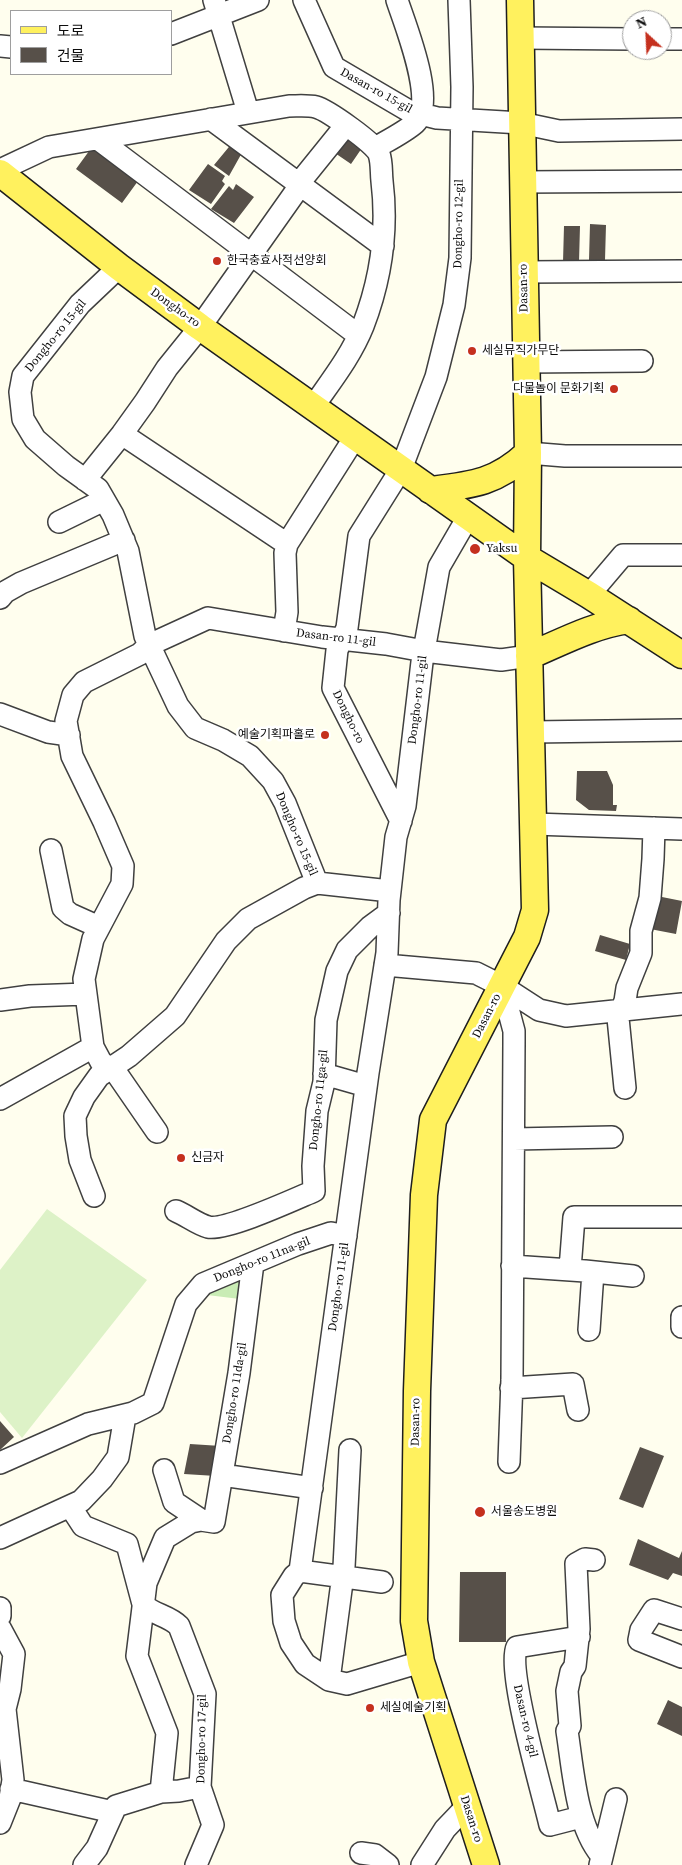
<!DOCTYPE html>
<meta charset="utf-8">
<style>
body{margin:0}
#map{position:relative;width:682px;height:1865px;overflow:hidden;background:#fffeee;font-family:"Source Serif 4","Noto Sans KR",serif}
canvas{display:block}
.legend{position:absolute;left:10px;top:10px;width:162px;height:65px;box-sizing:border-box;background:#fff;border:1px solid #9e9e9e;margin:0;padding:6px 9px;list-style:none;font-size:15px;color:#0d0d0d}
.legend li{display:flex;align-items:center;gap:10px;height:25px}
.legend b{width:25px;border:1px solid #9e9e9e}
.north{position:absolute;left:622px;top:10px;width:50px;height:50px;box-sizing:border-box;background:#fff;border:1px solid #9e9e9e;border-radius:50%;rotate:335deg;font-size:14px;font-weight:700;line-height:20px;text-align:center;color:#0d0d0d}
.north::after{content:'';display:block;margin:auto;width:18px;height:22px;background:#c5301e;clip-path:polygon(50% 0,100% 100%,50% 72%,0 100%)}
</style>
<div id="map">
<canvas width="682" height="1865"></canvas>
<ul class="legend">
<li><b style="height:6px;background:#fff15e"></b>도로</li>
<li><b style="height:14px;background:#575049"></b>건물</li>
</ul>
<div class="north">N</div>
</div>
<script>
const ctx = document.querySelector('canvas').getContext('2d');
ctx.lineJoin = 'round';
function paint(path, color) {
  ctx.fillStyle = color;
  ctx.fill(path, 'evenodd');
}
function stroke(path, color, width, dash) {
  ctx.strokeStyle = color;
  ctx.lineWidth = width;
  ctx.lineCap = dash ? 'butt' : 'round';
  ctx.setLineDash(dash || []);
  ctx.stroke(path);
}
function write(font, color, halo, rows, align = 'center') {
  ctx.font = font + ' "Source Serif 4","Noto Sans KR",serif';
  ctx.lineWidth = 5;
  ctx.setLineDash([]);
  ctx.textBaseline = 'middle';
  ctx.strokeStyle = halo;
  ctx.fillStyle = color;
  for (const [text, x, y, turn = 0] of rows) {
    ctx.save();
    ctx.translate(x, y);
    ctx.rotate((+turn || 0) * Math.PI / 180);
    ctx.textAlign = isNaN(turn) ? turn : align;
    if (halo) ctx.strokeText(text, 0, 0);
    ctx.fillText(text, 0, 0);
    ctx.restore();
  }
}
const green = new Path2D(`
 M244 1277 240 1299 207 1295 211 1288Z`);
const pitch = new Path2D(`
 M47 1209 147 1280 22 1438 0 1412V1270Z`);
const building = new Path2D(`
 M347 134 364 145 351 164 332 151Z
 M233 142 243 151 229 176 214 165Z
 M92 147 138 181 122 203 76 169Z
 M208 164 225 176 222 181 225 184 211 204 189 190Z
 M236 184 254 197 234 223 211 209 229 186 233 190Z
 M590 224 606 225 605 260H589Z
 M564 226H580L579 262H563Z
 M577 771H607L613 785V805H617L616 811 589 810 576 800Z
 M657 896 682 901 676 934 650 929Z
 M600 935 630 944 626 960 595 951Z
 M0 1421 14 1437 0 1450Z
 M190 1444 221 1446 216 1476 184 1474Z
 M640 1447 664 1456 643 1508 619 1499Z
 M638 1539 679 1558 682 1551V1576L673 1573 668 1580 629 1565Z
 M460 1572H506V1642H459Z
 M668 1700 682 1707V1736L657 1724Z`);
const minor = new Path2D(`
 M214 0 248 112
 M304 0 334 67 409 111 437 118 521 123 559 131 682 129
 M171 34 258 0
 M520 38 632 39
 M662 39H682
 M0 46 11 47
 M211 119 383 246
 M98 139 358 335
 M375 148C387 141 405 132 415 123 437 102 405 25 397 0
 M0 170 49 147 289 106C298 106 308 105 316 107 327 110 376 144 379 154 382 162 381 172 382 181 388 230 381 279 363 326 351 356 331 381 313 407
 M522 182 682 181
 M119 267 80 304 23 376 20 392 23 419 35 439 66 466 98 489 113 515 128 551 145 636 178 706 195 728 223 740 250 756 273 781 285 803 317 883
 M524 272 682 271
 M526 362 642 361
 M122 434 287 544
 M528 453 565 456H682
 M85 480 122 434 145 402 167 368 200 327 294 194 304 177 346 125
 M59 522 104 500
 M589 595 623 555H682
 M0 598 5 592 21 583 124 540
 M284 631 287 612 285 553 287 544 355 437
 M0 714 48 732 69 735
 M532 732 682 730
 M401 821 333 688 337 650 347 628 359 536 401 469 436 377 454 305 460 258 462 87 459 0
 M534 824 682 829
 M51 850 63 908 70 914 99 927
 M385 965 476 973 502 986 539 1010 566 1016 682 1004
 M502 986 514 1031V1042L512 1380 509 1462
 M0 1000 30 996 86 994
 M324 1074 366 1086
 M625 1088 618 1018 625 1001 627 988 641 953V931L650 898 653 859 654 828
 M0 1099 93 1047
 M157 1132 117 1074 101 1062 93 1047 84 979 93 939 122 884 123 866 104 822 72 756 66 721 73 695 84 682 140 654 149 645 208 618 322 637 386 644 424 651 501 660 529 656
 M514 1139 612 1137
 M94 1196 80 1160 76 1136 75 1116 84 1097 99 1076 129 1056 175 1016 226 941 248 919 304 888 317 883 390 891
 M176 1211C186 1215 197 1224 208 1227 226 1231 295 1199 314 1191L313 1166 317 1111 324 1082 326 1020 337 971 347 950 370 927 389 913
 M512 1266 585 1271 633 1276
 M570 1269 574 1217H682
 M682 1317V1327
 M589 1330 593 1272
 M511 1388 573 1384 578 1410
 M0 1463 88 1424 133 1413 153 1403 186 1304 203 1284 298 1244 331 1233 346 1236
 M164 1470 174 1502 201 1520
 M222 1475 312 1488
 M70 1506 83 1526 127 1544 143 1604C153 1615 168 1615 179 1626L205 1694 200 1787 213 1825 196 1865
 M0 1538 81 1501 102 1479 118 1457 125 1416
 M594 1560 585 1559 576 1564 579 1629 575 1666 571 1672 567 1691 570 1726 567 1731C573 1769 576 1825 601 1855
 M300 1571 382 1582
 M0 1608V1616
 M682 1619 654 1610 641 1630 639 1640 682 1657
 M0 1628 14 1654 10 1689 5 1709 13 1780 10 1798 0 1823
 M579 1637 517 1647C506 1669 543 1794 550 1825L581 1817
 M421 1662 347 1684 329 1680 305 1664 291 1643 284 1621 282 1595 294 1576 300 1571 368 1073 387 953 389 900 396 837 405 806 422 662 439 567 468 517
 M329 1680 344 1567 350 1450
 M11 1789 113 1812
 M161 1792 179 1791 200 1787
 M361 1853 375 1855 388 1865
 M84 1865 97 1848 116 1806 161 1792 167 1733 137 1656 146 1583 165 1538 191 1522 201 1520 214 1522 239 1373 253 1263
 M422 1865 445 1829 467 1806
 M600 1865 616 1799`);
const major = new Path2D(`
 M0 173 119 267 200 327 527 558 589 595 682 655
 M430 490C472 485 496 483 528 453
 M529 656C562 642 593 625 629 620
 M486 1865 421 1662 414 1621 417 1391 424 1195 433 1120 527 937 535 910 527 558 528 453 520 0`);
const markers = [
 [217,261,5,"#c5301e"],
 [472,351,5,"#c5301e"],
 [614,389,5,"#c5301e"],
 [475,549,6,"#c5301e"],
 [325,735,5,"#c5301e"],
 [181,1158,5,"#c5301e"],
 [480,1512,6,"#c5301e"],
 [370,1708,5,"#c5301e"]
];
const streetNames = [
 ["Dasan-ro 15-gil",376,91,29],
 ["Dongho-ro 12-gil",459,224,-89],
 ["Dasan-ro",524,288,-91],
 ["Dongho-ro",175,308,36],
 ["Dongho-ro 15-gil",56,336,-51],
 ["Dasan-ro 11-gil",336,638,7],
 ["Dongho-ro 11-gil",418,700,-83],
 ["Dongho-ro",348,717,64],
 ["Dongho-ro 15-gil",296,834,67],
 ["Dasan-ro",487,1016,-63],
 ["Dongho-ro 11ga-gil",319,1100,-84],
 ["Dongho-ro 11na-gil",262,1260,-22],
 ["Dongho-ro 11-gil",339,1287,-82],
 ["Dongho-ro 11da-gil",235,1393,-81],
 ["Dasan-ro",416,1422,-89],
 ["Dasan-ro 4-gil",525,1721,77],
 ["Dongho-ro 17-gil",202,1739,-89],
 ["Dasan-ro",471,1819,72]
];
const poiNames = [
 ["한국충효사적선양회",227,261],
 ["세실뮤직가무단",482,351],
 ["다물놀이 문화기획",604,389,"right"],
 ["Yaksu",486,549],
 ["예술기획파홀로",315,735,"right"],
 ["신금자",191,1158],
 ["서울송도병원",491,1512],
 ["세실예술기획",380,1708]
];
paint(green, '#c9ecb5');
paint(pitch, '#ddf2c7');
paint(building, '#575049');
stroke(minor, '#404040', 24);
stroke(major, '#1e1e1e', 29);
stroke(minor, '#fff', 21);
stroke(major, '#fff15e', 26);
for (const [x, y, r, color] of markers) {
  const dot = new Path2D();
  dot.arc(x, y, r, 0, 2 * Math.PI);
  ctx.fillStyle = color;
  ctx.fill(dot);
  stroke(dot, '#fff', 2);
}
write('12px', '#0d0d0d', '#fff', streetNames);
write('12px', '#0d0d0d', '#fff', poiNames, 'left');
</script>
